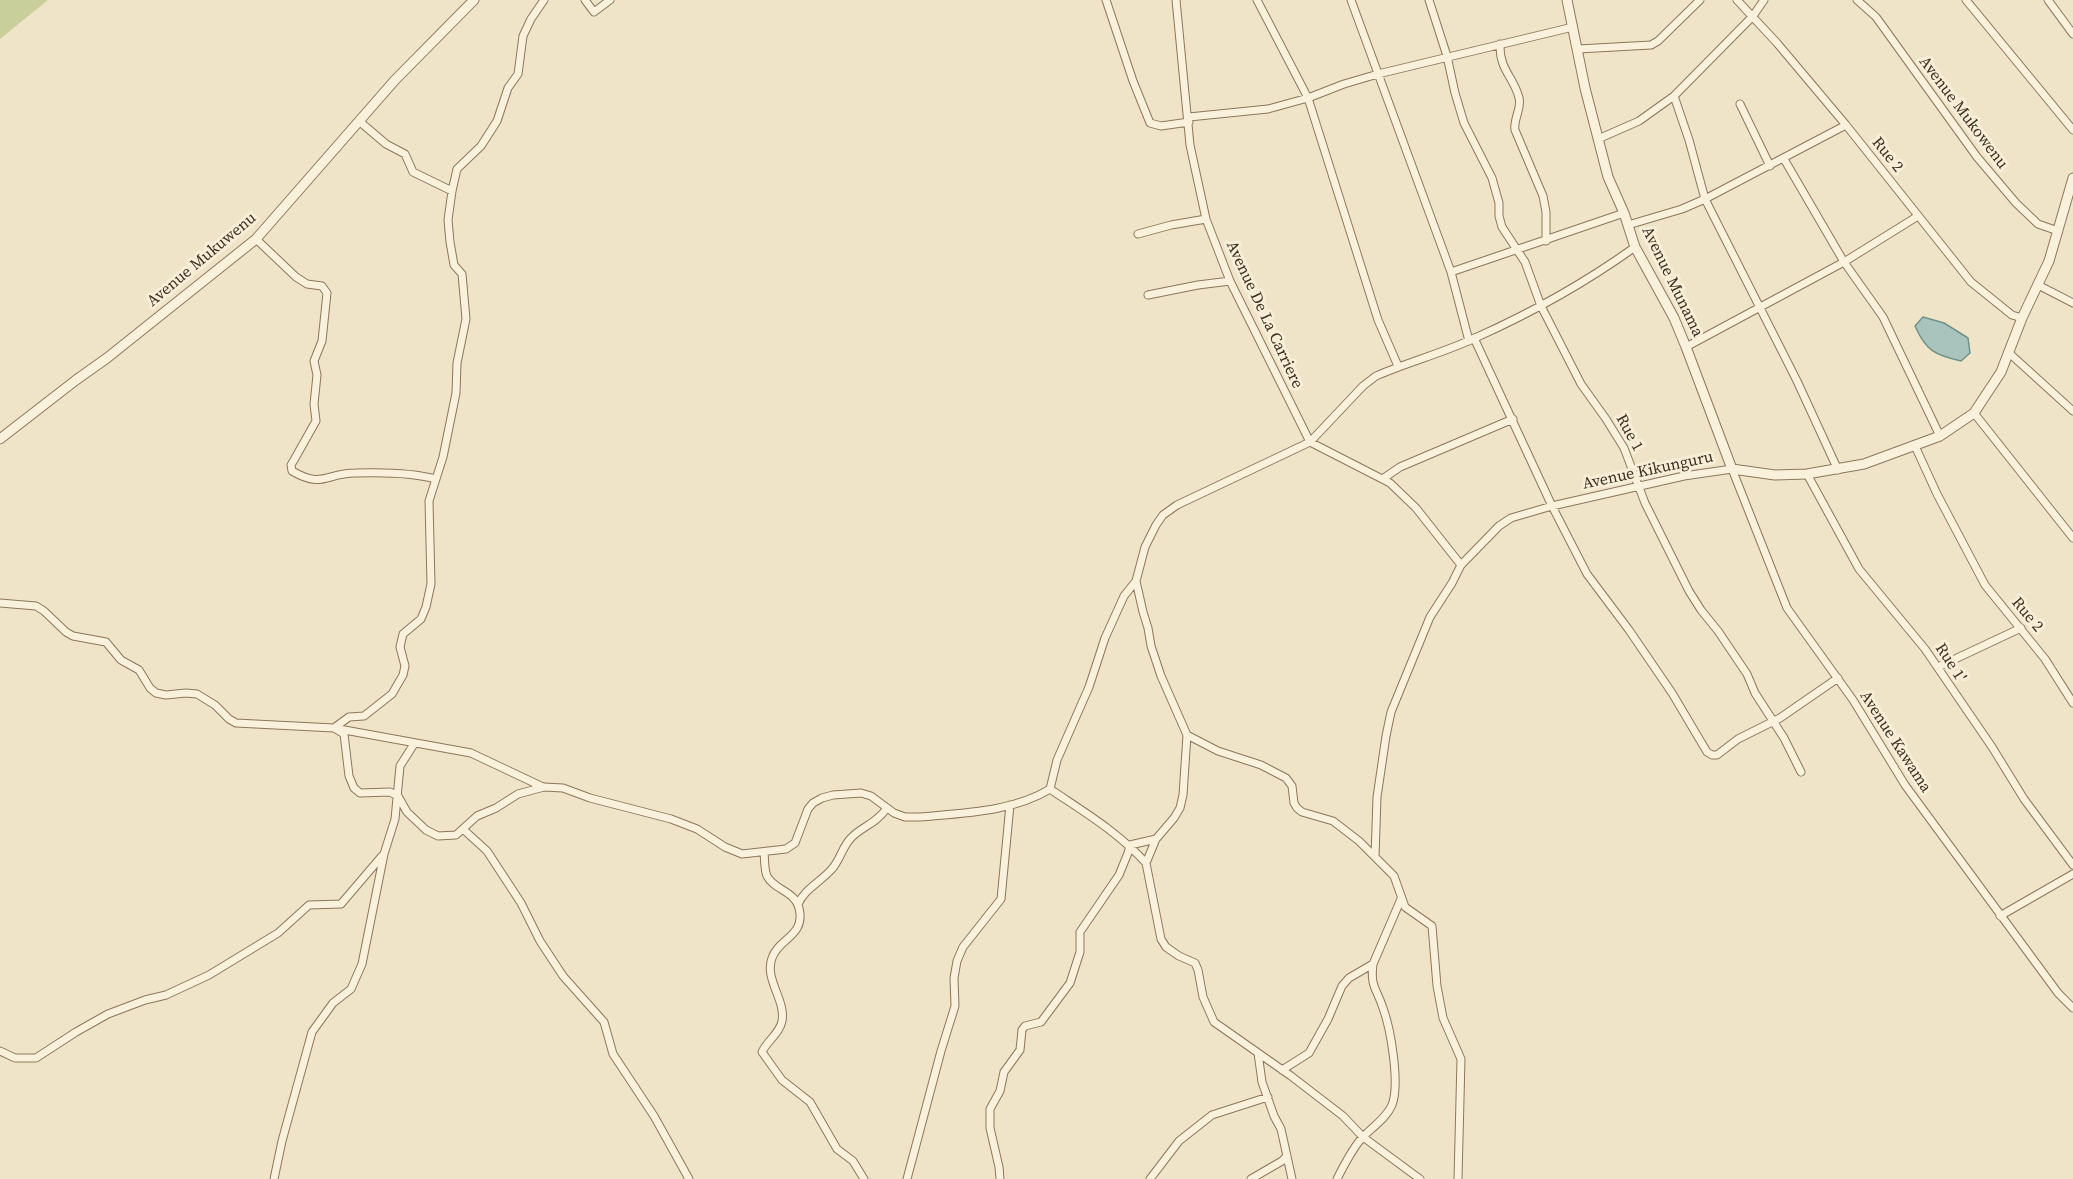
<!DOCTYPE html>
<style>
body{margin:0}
canvas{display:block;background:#f0e4c8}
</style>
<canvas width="2073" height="1179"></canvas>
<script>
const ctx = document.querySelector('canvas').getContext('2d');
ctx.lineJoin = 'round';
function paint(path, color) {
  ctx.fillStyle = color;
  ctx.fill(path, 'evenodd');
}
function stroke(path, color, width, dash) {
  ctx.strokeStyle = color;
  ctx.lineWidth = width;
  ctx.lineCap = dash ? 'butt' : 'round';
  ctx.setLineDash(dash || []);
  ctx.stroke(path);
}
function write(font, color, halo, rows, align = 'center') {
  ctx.font = font + ' "Source Serif 4",serif';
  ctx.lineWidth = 6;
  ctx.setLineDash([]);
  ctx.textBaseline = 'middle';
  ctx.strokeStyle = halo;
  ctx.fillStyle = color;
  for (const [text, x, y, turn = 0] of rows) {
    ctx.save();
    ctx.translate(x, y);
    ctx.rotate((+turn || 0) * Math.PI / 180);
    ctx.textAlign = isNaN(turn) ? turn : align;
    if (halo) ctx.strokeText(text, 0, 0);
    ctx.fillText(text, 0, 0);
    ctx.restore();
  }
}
const green = new Path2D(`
 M0 0H48L0 39Z`);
const water = new Path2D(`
 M1923 317 1944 323 1968 338 1970 353 1961 361C1935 355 1926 351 1915 326Z`);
const minor = new Path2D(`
 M585 0 594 12 610 0
 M1106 0 1133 81 1150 123 1161 126 1189 122
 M1176 0 1190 145 1206 219 1230 281 1310 442 1390 483 1416 508 1461 565
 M1257 0 1308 98 1378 320 1398 366
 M1351 0 1451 272 1469 341
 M1429 0 1447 56 1455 93 1464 123 1492 178 1499 203V216L1502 227 1525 262 1541 306 1581 384 1606 419 1624 448 1645 503 1689 591 1701 610 1718 631 1747 674 1755 693 1784 738 1801 772
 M1737 0 1777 43 1846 125 1971 282 2012 315 2022 318
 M1857 0 1876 17 1977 157 2016 203 2038 224 2058 231
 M1966 0 2073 130
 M2048 0 2073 34
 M1500 44C1499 70 1514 77 1519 98 1522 109 1513 119 1515 130L1543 196 1546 212V241
 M1578 49 1651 45 1658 41 1700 0
 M1674 96 1689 140 1705 199 1797 381 1838 470
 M1740 104 1770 166
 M1189 117 1268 109 1308 98 1344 84 1378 74 1573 27
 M359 121 386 144 405 154 413 172 452 191
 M1598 139 1639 121 1674 96 1753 16 1764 0
 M1784 159 1844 262 1883 317 1940 436
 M1628 225 1682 209 1705 199 1846 125
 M1138 234 1171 225 1206 219
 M256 239 296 277 307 284 322 286 327 293 322 341 314 361 317 375 314 404 316 421 294 460 291 465 292 471C323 489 326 473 355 473 382 472 410 472 436 479
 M1451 272 1624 213
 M2038 285 2073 303
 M1148 295 1198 285 1230 281
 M1474 338 1552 506 1587 574 1629 630 1672 693 1707 752 1712 755H1717L1738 739 1780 718 1838 678
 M1686 347 1844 262 1918 216
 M2008 352 2073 411
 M1974 413 2073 538
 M1915 446 1937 494 1985 585 2045 659 2073 703
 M1807 474 1859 569 1925 649 1992 747 2024 799 2073 865
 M1384 478 1400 467 1513 419
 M0 603 36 606 44 611 66 632 73 636 106 642 121 660 139 670 150 688 156 693 166 695 186 693 197 694 215 705 229 719 236 723 334 728 344 734 349 776 354 788 360 793 390 792 398 796 407 812 426 830 438 836 456 835 477 816 496 808 518 794 544 787 563 788 590 798 671 819 697 829 725 847 742 854 786 849 795 843 808 809 813 803 822 798 833 795 861 793 871 796 894 813 905 817H920C962 813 1013 812 1050 789L1057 760 1089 687 1105 638 1124 596 1136 581
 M1938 667 2021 628
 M334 728 349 717 364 716 392 694 403 675 405 666 400 647 403 634 421 619 426 607 431 584 429 501 443 457 456 393 457 363 466 319 462 274 454 265 450 242 448 220 452 191 457 169 481 146 497 121 508 88 518 74 523 36 531 19 544 0
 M339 729 471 753 543 787
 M1187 735 1183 795 1180 808 1174 818 1156 839 1146 863 1161 939 1166 947 1179 956 1195 963 1198 970 1203 997 1214 1022 1291 1076 1343 1116 1363 1137 1420 1179
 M1050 789C1084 812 1118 832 1146 863
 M464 830 487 851 521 903 540 941 563 976 604 1022 613 1054 654 1116 689 1179
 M764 853C765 860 764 869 767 876 774 890 795 891 799 908 806 936 779 938 772 958 764 979 786 1000 782 1021 780 1033 767 1041 762 1052L782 1080 810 1102 837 1149 853 1161 864 1179
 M1375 857 1377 797 1386 736 1391 712 1430 617 1452 583 1461 565 1499 526 1511 518 1552 506 1684 476 1732 469 1787 608 1853 700 1905 785 2058 993 2073 1008
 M798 904C805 889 820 882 831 870 840 861 842 847 851 838 862 826 875 825 887 808
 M2000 916 2073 874
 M0 1051 15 1058H36L76 1032 108 1014 145 1000 166 995 209 975 278 933 309 905 341 904 382 856
 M1258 1053 1262 1082 1274 1116 1281 1129 1292 1179
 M1282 1070 1309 1053 1328 1019 1342 986 1349 978 1373 964
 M274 1179 282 1141 312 1032 333 1003 351 989 362 964 384 854 395 819 400 766 414 744
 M907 1179 941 1051 955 1006 954 978 957 961 963 947 1001 899 1010 805
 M1000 1179 999 1167 990 1128V1109L1000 1091 1004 1072 1020 1050 1022 1030 1025 1026 1041 1022 1070 983 1080 952V932L1119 875 1128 853 1130 845 1156 839
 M1150 1179 1179 1141 1212 1115 1268 1097
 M1251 1179 1282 1161 1287 1156
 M1337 1179C1344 1165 1351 1151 1361 1139 1371 1128 1386 1119 1392 1105 1400 1084 1391 1030 1383 1008 1377 989 1370 987 1373 964L1401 899
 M1458 1179 1461 1059 1443 1018 1437 986 1432 926 1405 907 1394 876 1359 841 1333 821 1302 812 1297 808 1294 803 1292 786 1286 778 1261 765 1218 751 1187 735 1161 676 1151 646 1148 628 1143 612 1136 581 1145 547 1156 525 1163 515 1177 505 1310 442 1363 386 1376 376C1408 362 1443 353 1475 338 1531 313 1585 283 1635 247`);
const tertiary = new Path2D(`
 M1567 0 1585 88 1608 177 1624 213 1635 247 1674 318 1686 347 1732 469 1775 475 1807 474 1864 464 1940 436 1974 413 2001 372 2022 318 2049 261 2073 178
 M0 439 76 380 107 358 256 239 395 80 474 0`);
const streetNames = [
 ["Avenue Mukowenu",1963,113,53],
 ["Rue 2",1887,155,51],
 ["Avenue Mukuwenu",202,260,-40],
 ["Avenue Munama",1672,282,64],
 ["Avenue De La Carriere",1264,315,65],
 ["Rue 1",1629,433,61],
 ["Avenue Kikunguru",1648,471,-12],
 ["Rue 2",2027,615,50],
 ["Rue 1'",1950,663,57],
 ["Avenue Kawama",1895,742,57]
];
paint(green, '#c9cf9b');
paint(water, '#a9c4bc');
stroke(water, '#6f938a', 1.5);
stroke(minor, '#8d765c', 9);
stroke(tertiary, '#8d765c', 11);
stroke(minor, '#faf1dc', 7);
stroke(tertiary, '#faf1dc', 9);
write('16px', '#3d2e20', '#f7eed8', streetNames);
</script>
